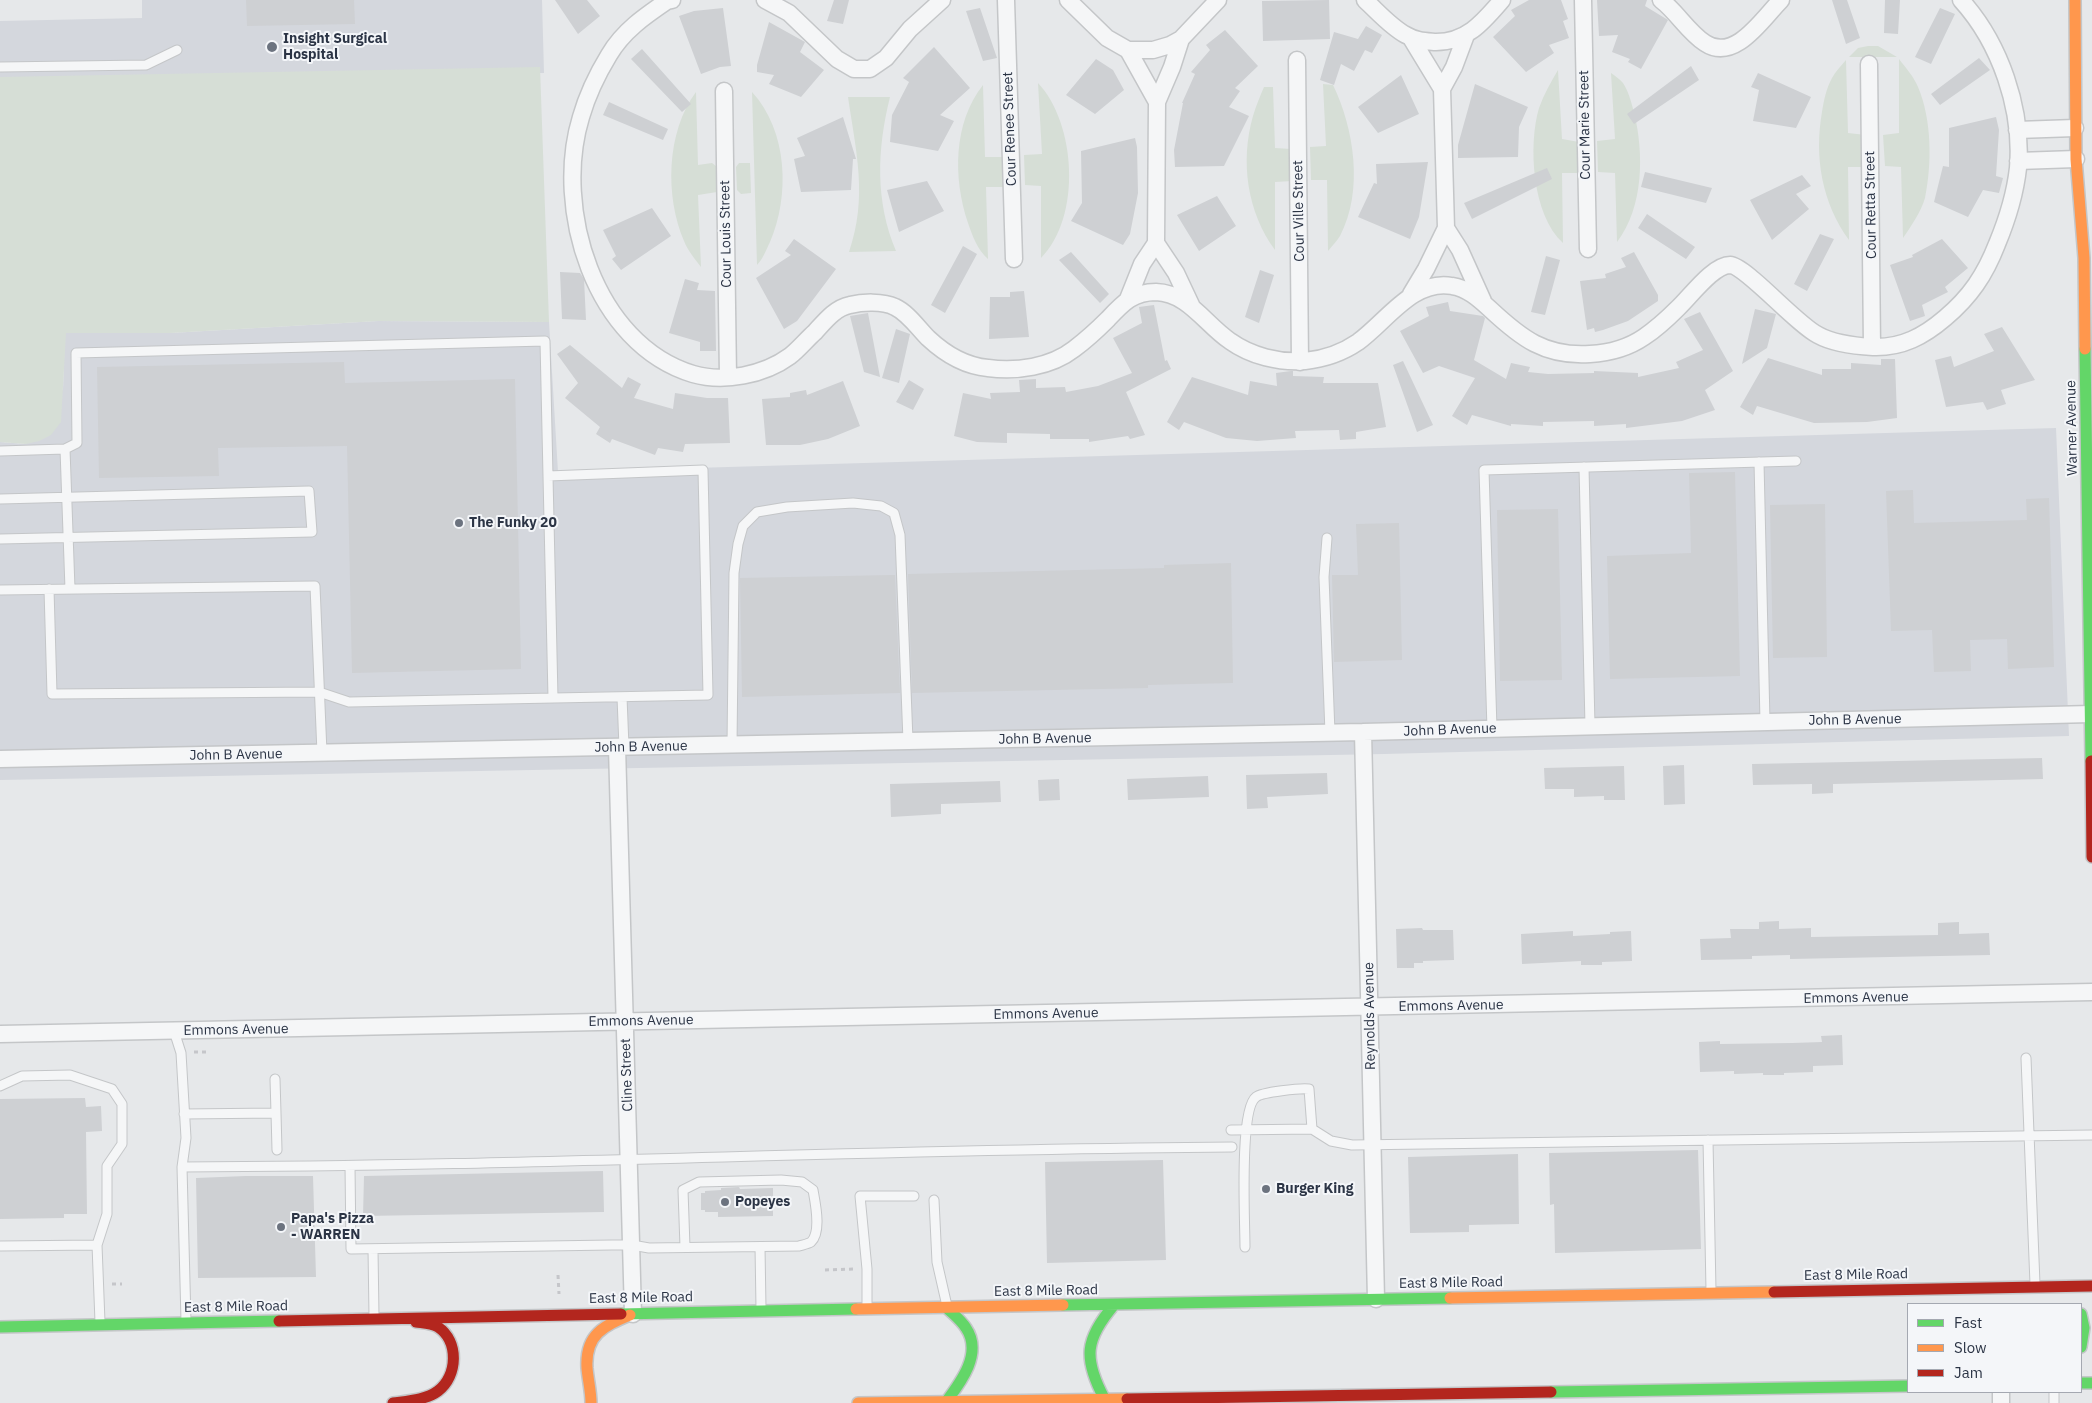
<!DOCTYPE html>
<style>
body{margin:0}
#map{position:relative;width:2092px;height:1403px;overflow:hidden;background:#e6e8ea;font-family:"IBM Plex Sans",sans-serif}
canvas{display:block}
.legend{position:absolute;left:1907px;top:1303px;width:175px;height:90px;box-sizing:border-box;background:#f4f6f9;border:1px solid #a4a8b1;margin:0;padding:6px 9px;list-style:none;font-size:15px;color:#2b3445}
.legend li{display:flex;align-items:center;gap:10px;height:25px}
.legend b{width:25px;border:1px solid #a4a8b1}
</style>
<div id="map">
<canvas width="2092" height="1403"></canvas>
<ul class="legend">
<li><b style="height:6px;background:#63d668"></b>Fast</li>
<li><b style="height:6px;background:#ff974d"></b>Slow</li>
<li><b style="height:6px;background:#b3261e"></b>Jam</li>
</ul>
</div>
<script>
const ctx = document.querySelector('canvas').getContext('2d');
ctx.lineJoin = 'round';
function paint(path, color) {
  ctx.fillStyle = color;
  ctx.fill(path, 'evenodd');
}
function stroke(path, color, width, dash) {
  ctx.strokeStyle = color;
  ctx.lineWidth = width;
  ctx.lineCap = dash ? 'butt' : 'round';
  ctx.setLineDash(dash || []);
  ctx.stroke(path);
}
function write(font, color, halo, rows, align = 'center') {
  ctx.font = font + ' "IBM Plex Sans",sans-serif';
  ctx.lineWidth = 4;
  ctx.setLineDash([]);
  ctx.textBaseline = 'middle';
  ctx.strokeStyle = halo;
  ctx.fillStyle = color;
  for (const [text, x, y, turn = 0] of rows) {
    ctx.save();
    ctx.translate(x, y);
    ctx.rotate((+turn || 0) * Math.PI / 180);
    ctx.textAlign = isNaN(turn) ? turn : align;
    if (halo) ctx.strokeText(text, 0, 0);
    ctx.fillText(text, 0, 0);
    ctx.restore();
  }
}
const built = new Path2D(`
 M142 0H542L544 73 0 84V21L142 18Z
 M378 321 549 322 558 472 2056 428 2069 736 1384 754 0 780V442L26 444 63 389 65 333H170Z`);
const green = new Path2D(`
 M1868 46H1878L1897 57H1849L1858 48Z
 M1899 59C1906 68 1914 77 1918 87 1932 120 1932 164 1925 198 1921 212 1911 226 1903 238L1901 167 1885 166 1883 135 1899 133Z
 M1846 60 1848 133 1866 135 1865 167H1848L1849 240C1822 203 1814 157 1822 112 1824 100 1826 89 1832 78 1835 72 1841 66 1846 60Z
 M540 67 549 322 378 321 170 333H66L61 422 51 435 39 441 26 444 0 442V77Z
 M1558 70 1562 139 1579 142V173H1562L1563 243C1532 215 1528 145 1539 108 1544 94 1551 82 1558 70Z
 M1611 73C1615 76 1620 79 1623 83 1629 92 1631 102 1634 112 1644 153 1644 207 1617 242L1615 173 1598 172 1597 141 1615 139Z
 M1038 83C1076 123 1082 217 1041 258V186L1025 185 1024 155 1042 154Z
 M1323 84 1333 85C1354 128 1364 191 1340 236 1337 241 1332 246 1328 251L1327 180H1311L1310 147 1326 146Z
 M983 85 985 157H1003L1004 187H986L988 259C977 249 973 237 968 223 953 178 953 123 983 85Z
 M1264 87H1273L1275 148 1291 149 1292 181 1275 182V250C1247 212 1240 161 1253 116 1256 106 1260 96 1264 87Z
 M696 92 698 165 712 163 716 166 717 192 698 195 701 267C695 259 688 251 684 241 665 197 666 132 696 92Z
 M752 92C788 131 790 196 770 242 766 250 763 259 757 265Z
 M848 97H890C877 149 875 201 896 251L849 252C868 197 856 152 848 97Z
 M739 163H750L751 193 741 194 737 190 736 167Z`);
const building = new Path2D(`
 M246 0H354L355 24 247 26Z
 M555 0H587L600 16 578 34Z
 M834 0H849L843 24 827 21Z
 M1329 0 1330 39 1263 41 1262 1Z
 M1529 0H1561L1568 19 1563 21 1569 38 1549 45 1554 53 1526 72 1493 37 1515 16 1511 10Z
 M1597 0H1647L1645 6 1668 20 1641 69 1628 62 1630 59 1612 52 1618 35 1599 36Z
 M1832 0H1847L1860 38 1846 44Z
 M1885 0H1900L1898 34 1884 33Z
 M723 8 731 66 720 67 701 74 679 16 694 11Z
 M980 8 997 58 983 61 966 11Z
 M1940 8 1955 14 1931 64 1915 57Z
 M769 22 805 42 800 52 824 70 801 97 769 84 774 75 757 72V65Z
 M1366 26 1382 35 1372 53 1365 50 1354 71 1341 64 1334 85 1320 80 1334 32 1358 39Z
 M1225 30 1258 66 1235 88 1240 91 1229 107 1249 116 1224 166 1175 167 1174 150 1183 103H1182L1195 74 1191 72 1210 50 1206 45Z
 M934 47 970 88 940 115 954 121 938 151 890 142 892 115 909 82 903 78Z
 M642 49 691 104 682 112 631 59Z
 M1979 58 1990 70 1940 105 1931 94Z
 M1096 59 1113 70 1124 90 1095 114 1066 95Z
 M1691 66 1699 80 1634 124 1627 114Z
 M1758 73 1811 97 1796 128 1753 121 1759 90 1751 87Z
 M1401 75 1419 114 1378 133 1358 107Z
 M1475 84 1528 107 1519 127 1518 157 1458 158V145Z
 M609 102 668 129 663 140 603 115Z
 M843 117 856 159H853L851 190 801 192 794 159 805 156 797 138Z
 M1996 117 1999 130 1996 176 2003 178 1999 193 1983 190 1968 217 1934 202 1943 166 1949 167V128Z
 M1135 138 1137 147 1138 193 1130 234 1123 245 1071 221 1082 203 1081 151Z
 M1428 162 1419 217 1410 239 1358 217 1374 183 1377 184 1376 164Z
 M1547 168 1552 179 1472 219 1464 203Z
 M1645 172 1712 188 1706 203 1641 187Z
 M1802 175 1811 186 1796 194 1809 209 1772 240 1750 200Z
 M927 181 944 211 899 232 887 190Z
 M1217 196 1236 226 1199 251 1177 215Z
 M652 208 671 236 621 270 612 259 616 256 603 230Z
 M1647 214 1695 247 1686 259 1638 228Z
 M1820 234 1834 239 1807 291 1794 284Z
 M794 239 836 269 797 321 784 329 756 278 791 255 785 251Z
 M1942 239 1968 268 1945 287 1948 292 1922 305 1925 316 1910 321 1890 265 1913 257 1912 255Z
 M963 246 977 254 945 313 931 305Z
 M1071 252 1109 294 1100 303 1059 260Z
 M1634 252 1658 295V301L1628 321 1603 330 1595 332 1594 328 1587 330 1580 281 1606 278 1605 274 1626 267 1621 258Z
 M1546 256 1560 260 1545 315 1531 312Z
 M1260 270 1274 275 1259 323 1245 317Z
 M560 272 580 273 584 279 586 320 562 319Z
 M685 279 699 283 697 290 715 291 716 351H700V342L669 333Z
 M1024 291 1029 337 989 339 990 297H1010V292Z
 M1448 302 1450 311 1483 316 1485 318 1474 360 1506 379 1511 363 1530 367 1528 372 1548 374 1594 373V371L1638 373V377L1679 368 1676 362 1703 350 1684 319 1700 312 1733 371 1705 390 1715 410 1682 421 1626 428V424L1594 426V421L1543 422V426L1511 424V426L1472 415 1467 425 1452 416 1475 378 1439 366 1423 373 1400 331 1429 316 1426 307Z
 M1154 305 1165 361 1167 360 1171 369 1126 392 1145 435 1130 439 1128 436 1089 442V439H1050V434L1007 433V443L977 442 954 436 963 393 991 399 990 393 1020 392 1019 380 1036 379V388L1065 387 1066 392 1098 386 1132 373 1113 338 1142 323 1139 307Z
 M1755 309 1776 314 1767 348 1742 364Z
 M868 313 880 377 864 372 850 316Z
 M2002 327 2035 380 2001 390 2006 404 1987 410 1983 402 1946 407 1935 360 1951 356 1954 367 1994 351 1984 334Z
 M896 329 910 334 899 383 882 378Z
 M570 345 622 388 628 377 641 384 634 398 673 409 675 393 707 398H728L730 443 685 444 683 452 658 448 655 455 612 439 610 443 596 434 600 427 565 398 578 383 557 354Z
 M1768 358 1822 375V369H1851V363L1881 365V359H1895L1897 418 1867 422 1814 423 1757 406 1753 415 1740 407Z
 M1403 361 1433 425 1417 432 1393 365Z
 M344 362 345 383 515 379 521 669 352 673 347 446 218 448 219 476 99 478 97 367Z
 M1291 371H1293V376L1324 377 1323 383H1378L1386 427 1356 432V439L1340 440 1339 430 1295 431 1296 438 1257 441 1226 438 1184 422 1179 430 1167 422 1192 377 1248 395 1250 381 1277 386 1276 373Z
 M909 380 924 389 913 410 896 402Z
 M843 381 860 426 828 439 800 445H766L762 399 790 397V393L806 390 807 395Z
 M1735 472 1740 676 1610 679 1607 556 1691 553 1689 473Z
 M1913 490 1914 523 2027 520 2026 499 2049 498 2054 667 2008 669 2007 639 1970 640 1971 671 1934 672 1932 630 1891 631 1886 491Z
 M1825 504 1827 657 1773 658 1770 505Z
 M1558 509 1562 680 1500 681 1497 510Z
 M1399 523 1402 660 1334 662 1332 575H1358L1356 524Z
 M1231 563 1233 683 1148 685V688L912 693 908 574 1164 568V565Z
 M891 575H895L900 693 742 697 740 578Z
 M2042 758 2043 779 1833 784V793L1812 794V784L1753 785 1752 764Z
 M1684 765 1685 804 1664 805 1663 766Z
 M1624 766 1625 800H1604V796L1574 797V789H1545L1544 768Z
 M1327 773 1328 794 1267 797 1268 808 1247 809 1246 775Z
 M1208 776 1209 797 1128 800 1127 779Z
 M1059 779 1060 800 1039 801 1038 780Z
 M1000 781 1001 802 941 804V814L891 817 890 784Z
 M1779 921V929L1811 928V937L1938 935V923L1959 922V934L1989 933 1990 955 1790 959V955L1752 956V959L1701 960 1700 939 1731 938 1730 929H1759V922Z
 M1422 928 1423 930H1453L1454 960 1423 961V963H1414V968H1397L1396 929Z
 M1573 931V936L1610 934V932L1631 931 1632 961 1602 962V965H1581V961L1522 964 1521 934Z
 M1842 1035 1843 1065 1813 1066V1072L1784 1073V1075H1763V1073L1734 1074V1071L1700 1072 1699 1042 1720 1041V1044L1792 1043 1822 1042 1821 1036Z
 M85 1098 86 1107 101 1106 102 1131 86 1132 87 1214H64V1218L0 1219V1099Z
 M1698 1150 1701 1249 1555 1253 1554 1204 1550 1205 1549 1153Z
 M1518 1154 1519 1224 1469 1225V1232L1410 1233 1408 1157Z
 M1163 1160 1166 1260 1047 1263 1045 1162Z
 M603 1171 604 1212 363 1216 364 1176Z
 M246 1176H313L316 1277 198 1278 196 1178Z
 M739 1187 740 1189 773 1188V1216L718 1217V1212H705V1210H701V1193H705V1191L721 1190V1188Z`);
const path = new Path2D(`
 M194 1052H207
 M825 1270 855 1269
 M558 1275 559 1294
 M112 1284H122`);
const lane = new Path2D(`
 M0 67 146 65 177 50
 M65 449 70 589
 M0 451 65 449 77 443 76 353 545 341 548 476 703 470 708 695 349 702 319 692 52 694 49 589
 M1759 462 1765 722
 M1584 467 1590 726
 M548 476 553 698
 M0 499 309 491 312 532 0 539
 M1327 538 1324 577 1330 733
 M0 590 315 586 322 753
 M622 697 624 747
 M1492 729 1484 470 1796 461
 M732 745 734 573 738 544 743 526 757 512 787 507 853 503 881 506 894 513 900 535 908 741
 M174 1031 181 1053 186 1138 182 1167 186 1321
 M2026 1058 2035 1284
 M0 1086 22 1076 70 1075 112 1089 122 1104V1144L107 1166V1214L97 1245 100 1322
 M276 1113 277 1150
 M184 1114 276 1113 275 1079
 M1231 1130 1312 1129 1331 1141 1352 1145 2092 1135
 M1708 1140 1711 1290
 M350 1166 351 1249 612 1245H632L649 1248 799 1246C802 1245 808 1244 811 1242 822 1232 815 1202 813 1190L802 1182 781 1180 699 1182 683 1190 685 1247
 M182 1167C532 1166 882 1149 1232 1147
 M934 1200 937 1262 947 1306
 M0 1246 97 1245
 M760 1247 761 1308
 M1245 1247C1245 1223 1239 1109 1256 1097 1262 1092 1301 1088 1309 1089L1312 1129
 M373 1249 374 1316
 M867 1306V1269L860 1196H914
 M2054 1392V1403`);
const street = new Path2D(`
 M672 0 667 1C645 16 623 31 609 55 598 73 587 96 581 117 553 208 594 344 693 374 724 383 764 375 790 356 799 349 807 339 815 332 825 321 835 308 850 305 862 302 883 301 895 307 908 313 918 328 928 338 944 353 965 366 988 368 1016 372 1051 367 1074 349 1086 340 1098 329 1108 319 1123 303 1133 292 1156 292 1188 293 1205 324 1230 341 1251 356 1279 363 1305 361 1324 359 1342 353 1358 342 1387 321 1413 279 1452 286 1467 288 1479 299 1490 309 1521 338 1545 357 1590 354 1608 353 1628 348 1644 337 1656 329 1668 318 1678 308 1690 297 1713 265 1730 265 1746 266 1796 324 1818 335 1834 344 1855 346 1873 347 1902 348 1924 336 1945 318 1970 297 1985 275 1997 244 2007 220 2015 195 2018 168 2023 109 2000 43 1961 0
 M765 0 789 13 837 59 854 69H870L886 58 910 29 942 0
 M1006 0 1014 259
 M1068 0 1107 38 1128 50H1153L1170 45 1181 39 1218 0
 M1365 0C1378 12 1391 27 1406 35 1416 41 1425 41 1436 42 1467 42 1483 22 1502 0
 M1583 0 1588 249
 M1661 0C1677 12 1688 32 1705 43 1735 63 1763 18 1781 0
 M1411 38 1442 89 1446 228 1460 250 1483 301
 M1181 39 1172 67 1157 102 1156 243 1176 273 1192 307
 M1128 50 1157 102
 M1297 60 1300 362
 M1869 64 1872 347
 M1442 89 1454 67 1466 35
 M724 91 728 377
 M2017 130 2075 128
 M2018 161 2076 159
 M1411 294 1426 269 1446 228
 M1128 299 1142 264 1156 243
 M1363 732 1376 1299
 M617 747 633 1314
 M0 759 1363 732 2091 714
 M0 1034 2092 992
 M2001 1392V1403`);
const fast = new Path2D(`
 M2085 349 2091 761
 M1063 1305 1450 1298
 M621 1314 856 1309
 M2081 1314 2084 1328 2081 1347
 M0 1327 279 1321
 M2081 1383H2092
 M1551 1392 1908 1386
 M1104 1398C1083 1358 1085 1339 1114 1305
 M946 1402C961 1382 983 1353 966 1328 961 1320 953 1314 947 1308`);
const slow = new Path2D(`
 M2075 0 2076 159 2084 258 2085 349
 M1450 1298 1774 1292
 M856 1309 1063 1305
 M591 1403C591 1391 588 1380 587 1368 585 1334 604 1326 630 1315
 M858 1403 1127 1399`);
const jam = new Path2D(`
 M2091 761 2092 857
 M1774 1292 2092 1286
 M279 1321 621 1314
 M1127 1399 1551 1392
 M393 1403C407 1401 426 1400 438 1391 458 1376 459 1341 438 1327 432 1323 424 1323 416 1322`);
const markers = [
 [272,47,6,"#6c737f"],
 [459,523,5,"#6c737f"],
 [1266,1189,5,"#6c737f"],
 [725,1202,5,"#6c737f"],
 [281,1227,5,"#6c737f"]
];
const poiNames = [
 ["Insight Surgical",283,39],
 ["Hospital",283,55],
 ["The Funky 20",469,523],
 ["Burger King",1276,1189],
 ["Popeyes",735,1202],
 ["Papa's Pizza",291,1219],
 ["- WARREN",291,1235]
];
const streetNames = [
 ["Cour Marie Street",1585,125,-91],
 ["Cour Renee Street",1010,129,-92],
 ["Cour Retta Street",1871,205,-91],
 ["Cour Ville Street",1299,211,-91],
 ["Cour Louis Street",726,234,-91],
 ["Warner Avenue",2072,428,-91],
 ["John B Avenue",1855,720,-1],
 ["John B Avenue",1450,730,-2],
 ["John B Avenue",1045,739,-1],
 ["John B Avenue",641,747,-1],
 ["John B Avenue",236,755,-1],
 ["Emmons Avenue",1856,998,-1],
 ["Emmons Avenue",1451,1006,-1],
 ["Emmons Avenue",1046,1014,-1],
 ["Reynolds Avenue",1370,1016,-91],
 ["Emmons Avenue",641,1021,-1],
 ["Emmons Avenue",236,1030,-1],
 ["Cline Street",627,1075,-92],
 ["East 8 Mile Road",1856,1275,-1],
 ["East 8 Mile Road",1451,1283,-1],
 ["East 8 Mile Road",1046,1291,-1],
 ["East 8 Mile Road",641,1298,-1],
 ["East 8 Mile Road",236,1307,-1]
];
paint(built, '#d4d7dd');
paint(green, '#d6ded6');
paint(building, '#ced0d3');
stroke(lane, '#c4c6c8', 11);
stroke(street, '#c4c6c8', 19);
stroke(fast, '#c4c6c8', 14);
stroke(slow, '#c4c6c8', 14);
stroke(jam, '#c4c6c8', 14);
stroke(path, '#c5c6ca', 3, [4, 4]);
stroke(lane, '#f5f6f7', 9);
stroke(street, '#f5f6f7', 16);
stroke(fast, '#63d668', 11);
stroke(slow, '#ff974d', 11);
stroke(jam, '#b3261e', 11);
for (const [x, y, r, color] of markers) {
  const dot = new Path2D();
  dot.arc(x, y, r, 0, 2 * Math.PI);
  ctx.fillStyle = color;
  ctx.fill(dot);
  stroke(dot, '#f4f6f9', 2);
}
write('bold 14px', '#2b3445', '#f4f6f9', poiNames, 'left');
write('14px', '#2b3445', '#f4f6f9', streetNames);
</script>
